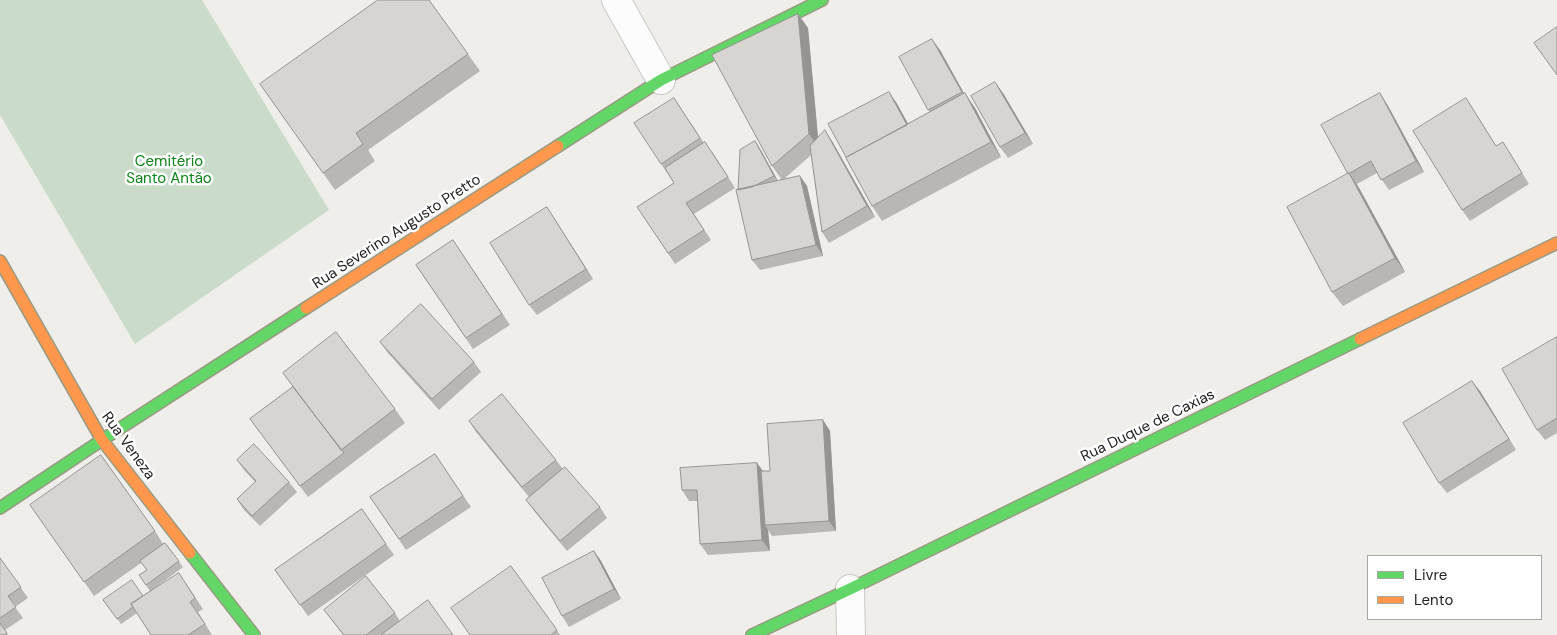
<!DOCTYPE html>
<meta charset="utf-8">
<style>
body{margin:0}
#map{position:relative;width:1557px;height:635px;overflow:hidden;background:#f0eeeb;font-family:"DM Sans",sans-serif}
canvas{display:block}
.legend{position:absolute;left:1367px;top:555px;width:175px;height:65px;box-sizing:border-box;background:#fff;border:1px solid #a7a7a7;margin:0;padding:6px 9px;list-style:none;font-size:15px;color:#222}
.legend li{display:flex;align-items:center;gap:10px;height:25px}
.legend b{width:25px;border:1px solid #a7a7a7}
</style>
<div id="map">
<canvas width="1557" height="635"></canvas>
<ul class="legend">
<li><b style="height:6px;background:#63d668"></b>Livre</li>
<li><b style="height:6px;background:#ff974d"></b>Lento</li>
</ul>
</div>
<script>
const ctx = document.querySelector('canvas').getContext('2d');
ctx.lineJoin = 'round';
function paint(path, color) {
  ctx.fillStyle = color;
  ctx.fill(path, 'evenodd');
}
function stroke(path, color, width, dash) {
  ctx.strokeStyle = color;
  ctx.lineWidth = width;
  ctx.lineCap = dash ? 'butt' : 'round';
  ctx.setLineDash(dash || []);
  ctx.stroke(path);
}
function write(font, color, halo, rows, align = 'center') {
  ctx.font = font + ' "DM Sans",sans-serif';
  ctx.lineWidth = 5;
  ctx.setLineDash([]);
  ctx.textBaseline = 'middle';
  ctx.strokeStyle = halo;
  ctx.fillStyle = color;
  for (const [text, x, y, turn = 0] of rows) {
    ctx.save();
    ctx.translate(x, y);
    ctx.rotate((+turn || 0) * Math.PI / 180);
    ctx.textAlign = isNaN(turn) ? turn : align;
    if (halo) ctx.strokeText(text, 0, 0);
    ctx.fillText(text, 0, 0);
    ctx.restore();
  }
}
const cemetery = new Path2D(`
 M0 0H202L329 210 135 344 0 115Z`);
const street = new Path2D(`
 M616 0 661 80
 M850 589 851 635`);
const fast = new Path2D(`
 M558 146 661 80 822 0
 M0 508 102 440 306 308
 M190 553 254 635
 M752 635 850 589 1360 339`);
const slow = new Path2D(`
 M0 261 102 440 190 553
 M306 308 558 146
 M1360 339 1557 243`);
const wall = new Path2D(`
 M429 0 480 71 368 150 375 161 335 190 260 84Z
 M798 14 808 28 818 137 832 141 875 217 829 243 822 232 811 155 784 179 800 176 807 186 823 256 760 270 752 260 738 190 755 141 759 147 778 181 782 180 772 166Z
 M940 50 964 94 975 108 1001 157 882 221 872 206 896 102 908 124 930 112 928 110Z
 M1003 93 1033 144 1008 158 1000 147Z
 M674 98 704 143 713 153 735 188 694 214 711 240 675 264 637 207 674 183 661 164Z
 M1466 98 1496 146 1510 153 1529 184 1470 221 1462 210Z
 M1387 104 1424 172 1389 190 1377 173 1357 184 1405 272 1343 306 1332 292 1348 174Z
 M554 218 593 279 537 315 529 305Z
 M453 240 510 325 473 349 416 265Z
 M1557 337V433L1545 440 1537 430Z
 M380 342 474 362 481 372 439 410 387 352Z
 M283 373 395 409 405 423 308 497 250 419 293 387Z
 M1480 391 1516 450 1447 493 1439 483Z
 M823 420 830 431 836 531 772 536 768 530 770 551 708 555 700 544 697 501H689L682 490 757 463 763 471H770Z
 M469 421 556 460 563 469 600 507 607 518 567 551 534 511 526 500 529 497 476 432Z
 M435 454 471 507 406 550 370 497Z
 M237 460 289 482 297 492 260 526 244 510 237 499 255 482 244 470Z
 M30 505 155 531 163 544 165 543 183 567 151 591 186 583 203 609 198 612 212 635H151L137 613 121 624 103 600 143 596 150 591 139 575 147 570 141 563 94 596Z
 M362 509 394 555 308 616 275 570Z
 M594 551 601 561 621 599 569 627 562 616Z
 M0 558 28 598 15 607 23 618 5 630 8 635H0Z
 M511 566 560 635H470Z
 M324 610 395 613 400 621 453 635H343Z`);
const shadedWall = new Path2D(`
 M798 14 808 28 819 148 809 134Z
 M932 39 940 50 969 102 962 92Z
 M995 82 1003 93 1033 144 1025 133Z
 M889 92 896 102 915 136 907 125Z
 M965 93 975 108 1001 157 991 142Z
 M1380 93 1387 104 1424 172 1416 161Z
 M825 130 832 141 875 217 867 206Z
 M755 141 759 147 778 181 774 176Z
 M1349 173 1359 188 1405 272 1395 258Z
 M800 176 807 186 823 256 816 245Z
 M547 207 554 218 593 279 586 269Z
 M1472 381 1480 391 1516 450 1509 439Z
 M823 420 830 431 836 531 829 521Z
 M757 463 765 474V525L768 530 770 551 762 540Z
 M594 551 601 561 621 599 614 589Z`);
const building = new Path2D(`
 M378 0H429L468 54 356 133 363 144 323 173 260 84Z
 M798 14 809 134 772 166 712 55Z
 M1557 27V75L1534 43Z
 M932 39 962 92 928 110 899 57Z
 M995 82 1025 133 1000 147 971 96Z
 M889 92 907 125 846 157 828 124Z
 M965 93 991 142 872 206 846 158Z
 M1380 93 1416 161 1381 180 1371 161 1348 174 1321 125Z
 M674 98 700 138 661 164 634 123Z
 M1466 98 1496 146 1503 142 1522 173 1462 210 1413 131Z
 M825 130 867 206 822 232 810 146Z
 M755 141 774 176 752 187 738 190 740 150Z
 M705 142 728 177 686 203 704 230 668 253 637 207 674 183 665 168Z
 M1349 173 1395 258 1332 292 1287 207Z
 M800 176 816 245 752 260 736 190Z
 M547 207 586 269 529 305 490 243Z
 M453 240 502 314 466 338 416 265Z
 M421 304 474 362 432 399 380 342Z
 M336 332 395 409 341 450 283 373Z
 M1557 337V418L1537 430 1502 369Z
 M1472 381 1509 439 1439 483 1403 423Z
 M293 387 344 453 300 486 250 419Z
 M502 394 556 460 522 487 469 421Z
 M823 420 829 521 765 525 761 471H770L767 424Z
 M254 444 289 482 252 516 237 499 256 481 237 460Z
 M435 454 463 496 399 539 370 497Z
 M101 455 155 531 84 582 30 505Z
 M757 463 762 540 700 544 697 490H682L680 468Z
 M565 467 600 507 560 541 526 500Z
 M362 509 386 544 300 605 275 570Z
 M165 543 179 561 146 585 139 575 147 570 140 561Z
 M594 551 614 589 562 616 542 578Z
 M0 558 21 587 8 596 16 607 0 618Z
 M511 566 557 630 551 635H470L451 608Z
 M179 573 195 598 190 602 205 624 188 635H151L131 604Z
 M366 576 395 613 366 635H344L324 610Z
 M132 580 143 596 131 604 133 607 117 619 103 600Z
 M428 600 453 635H381Z
 M0 623 7 633 3 635H0Z`);
const parkNames = [
 ["Cemitério",169,162],
 ["Santo Antão",169,179]
];
const streetNames = [
 ["Rua Severino Augusto Pretto",397,232,-33],
 ["Rua Duque de Caxias",1148,426,-26],
 ["Rua Veneza",128,446,54]
];
paint(cemetery, '#cadbca');
stroke(street, '#c9c8c7', 30);
stroke(fast, '#999a82', 14);
stroke(slow, '#999a82', 14);
stroke(street, '#fdfcfc', 28);
stroke(fast, '#63d668', 11);
stroke(slow, '#ff974d', 11);
paint(wall, '#b9b6b5');
paint(shadedWall, '#969493');
paint(building, '#d7d4d2');
stroke(building, '#969493', 1);
write('15px', '#0c8416', '#fff', parkNames);
write('15px', '#222', '#fff', streetNames);
</script>
